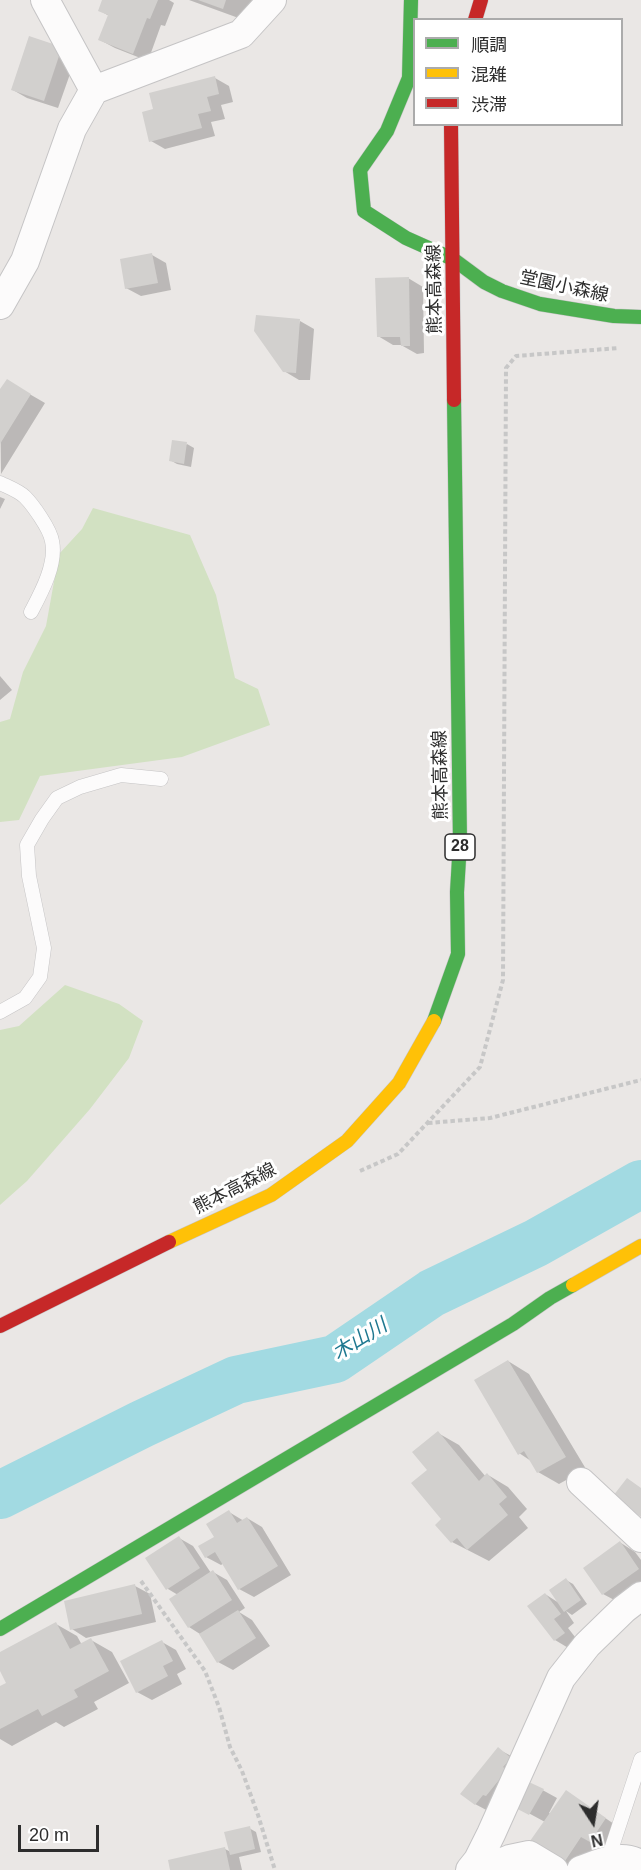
<!DOCTYPE html>
<meta charset="utf-8">
<style>
body{margin:0}
#map{position:relative;width:641px;height:1870px;overflow:hidden;background:#eae7e5;font-family:Arial,"Noto Sans JP",sans-serif}
canvas{display:block}
.legend{position:absolute;left:413px;top:18px;width:210px;height:108px;box-sizing:border-box;background:#fff;border:2px solid #ababab;margin:0;padding:8px 10px;list-style:none;font-size:18px;color:#2d2d2d}
.legend li{display:flex;align-items:center;gap:12px;height:30px}
.legend b{width:30px;border:2px solid #ababab}
.north{position:absolute;left:563px;top:1792px;width:60px;height:60px;-webkit-text-stroke:4px #fff;paint-order:stroke;rotate:168deg;font-size:16px;font-weight:700;line-height:24px;text-align:center;color:#2d2d2d}
.north::after{content:'';display:block;margin:auto;width:21px;height:27px;background:#2d2d2d;clip-path:polygon(50% 0,100% 100%,50% 72%,0 100%)}
.scale{position:absolute;left:18px;top:1825px;width:81px;height:27px;box-sizing:border-box;border:3px solid #2d2d2d;border-top:0;padding-left:8px;font-size:18px;line-height:21px;white-space:nowrap;color:#2d2d2d;-webkit-text-stroke:4px #fff;paint-order:stroke}
</style>
<div id="map">
<canvas width="641" height="1870"></canvas>
<ul class="legend">
<li><b style="height:8px;background:#4caf50"></b>順調</li>
<li><b style="height:8px;background:#ffc107"></b>混雑</li>
<li><b style="height:8px;background:#c62828"></b>渋滞</li>
</ul>
<div class="north">N</div>
<div class="scale">20 m</div>
</div>
<script>
const ctx = document.querySelector('canvas').getContext('2d');
ctx.lineJoin = 'round';
function paint(path, color) {
  ctx.fillStyle = color;
  ctx.fill(path, 'evenodd');
}
function stroke(path, color, width, dash) {
  ctx.strokeStyle = color;
  ctx.lineWidth = width;
  ctx.lineCap = dash ? 'butt' : 'round';
  ctx.setLineDash(dash || []);
  ctx.stroke(path);
}
function write(font, color, halo, rows, align = 'center') {
  ctx.font = font + ' Arial,"Noto Sans JP",sans-serif';
  ctx.lineWidth = 6;
  ctx.setLineDash([]);
  ctx.textBaseline = 'middle';
  ctx.strokeStyle = halo;
  ctx.fillStyle = color;
  for (const [text, x, y, turn = 0] of rows) {
    ctx.save();
    ctx.translate(x, y);
    ctx.rotate((+turn || 0) * Math.PI / 180);
    ctx.textAlign = isNaN(turn) ? turn : align;
    if (halo) ctx.strokeText(text, 0, 0);
    ctx.fillText(text, 0, 0);
    ctx.restore();
  }
}
const green = new Path2D(`
 M93 508 190 535 216 595 235 678 258 689 270 725 182 757 40 776 19 820 0 822V722L10 719 23 672 46 626 59 554 82 529Z
 M65 985 119 1004 143 1021 129 1058 90 1109 27 1181 0 1205V1030L19 1026Z`);
const shadow = new Path2D(`
 M103 0H169L174 3 165 26 161 25 148 61 115 48 100 40 109 16 99 10Z
 M189 0H252L244 20Z
 M30 38 76 57 58 108 27 98 13 90Z
 M215 78 229 86 233 102 221 105 225 119 211 122 215 136 165 149 151 141Z
 M152 255 166 263 171 290 141 296 126 288Z
 M408 278 423 287 424 353 417 354 401 345H393L378 336Z
 M300 321 314 329 310 380H299L284 371Z
 M7 381 45 403 1 474 0 392Z
 M187 444 194 448 191 467 177 464 170 460Z
 M0 497 5 499 0 509Z
 M0 676 12 690 0 700Z
 M508 1361 529 1374 586 1469 559 1484 538 1472 531 1461 519 1453Z
 M438 1433 459 1445 486 1477 488 1475 508 1487 527 1509 519 1517 528 1528 489 1561 452 1542 429 1470Z
 M229 1512 244 1521 247 1518 262 1527 291 1575 254 1597 239 1589 224 1563 221 1565 206 1557Z
 M179 1538 193 1546 211 1573 213 1572 227 1580 245 1608 239 1612 252 1620 270 1646 233 1670 218 1662 200 1634 189 1627 178 1595 168 1589 147 1558Z
 M621 1543 635 1552 641 1560V1586L618 1602 603 1594Z
 M566 1580 573 1584 587 1604 572 1615 566 1611 574 1623 568 1628 579 1642 570 1649 555 1640 529 1606 545 1594 559 1603Z
 M135 1586 150 1594 156 1622 86 1638 72 1629Z
 M56 1624 77 1636 82 1645 91 1640 112 1652 129 1683 94 1702 98 1709 64 1727 56 1722 12 1746 0 1739V1688L8 1683 0 1668V1654Z
 M162 1642 176 1650 186 1669 177 1674 182 1684 152 1700 137 1692Z
 M498 1749 513 1757 517 1776 557 1798 549 1813 551 1814 580 1801 620 1828 605 1849 596 1844 577 1870 563 1862 545 1822 510 1803 490 1812 475 1804Z
 M249 1828 256 1832 261 1852 239 1857 242 1870H171L225 1849 231 1852Z`);
const river = new Path2D(`
 M0 1495 142 1424 236 1380 335 1359 432 1293 536 1243 641 1184`);
const building = new Path2D(`
 M102 0H158L150 19 147 18 133 54 98 40 108 15 98 11Z
 M198 0H226L223 9Z
 M29 36 62 47 44 101 11 90Z
 M215 76 219 94 207 97 211 111 198 114 202 128 149 142 142 112 153 109 149 93Z
 M152 253 158 283 125 289 120 259Z
 M409 277 410 346H401L400 337H377L375 278Z
 M256 315 300 319 296 373 283 372 254 331Z
 M7 379 31 394 0 444V389Z
 M172 440 187 442 184 464 169 461Z
 M508 1360 566 1457 537 1473 524 1451 518 1455 474 1380Z
 M438 1431 479 1481 487 1473 507 1497 499 1504 508 1515 467 1550 457 1538 451 1543 435 1525 441 1519 411 1483 427 1470 412 1452Z
 M627 1478 641 1488V1517L613 1496Z
 M229 1510 237 1523 247 1517 278 1566 238 1590 215 1552 205 1558 198 1546 214 1537 206 1524Z
 M179 1536 200 1568 166 1590 145 1558Z
 M620 1541 639 1569 602 1595 583 1568Z
 M213 1570 232 1600 188 1628 169 1599Z
 M566 1578 581 1600 564 1612 549 1590Z
 M135 1584 142 1614 70 1630 64 1601Z
 M545 1593 561 1614 554 1619 565 1633 554 1641 527 1606Z
 M238 1610 256 1638 217 1663 199 1634Z
 M56 1622 70 1649 91 1638 109 1671 74 1690 78 1697 42 1716 38 1709 0 1729V1686L6 1683 0 1671V1652Z
 M162 1640 173 1661 163 1666 168 1676 136 1693 120 1661Z
 M498 1747 511 1758 503 1767 507 1770 486 1796 483 1795 475 1805 460 1794Z
 M518 1777 544 1789 529 1815 508 1804Z
 M566 1790 606 1818 590 1842 581 1837 563 1864 530 1841Z
 M250 1826 255 1849 230 1855 224 1832Z
 M225 1847 230 1870H170L168 1860Z`);
const path = new Path2D(`
 M428 1123 490 1118 641 1080
 M360 1171 398 1154 480 1067 503 980 506 368 516 356 619 348
 M141 1581 205 1671 219 1707 230 1747 242 1771 258 1815 275 1870`);
const lane = new Path2D(`
 M0 483C8 487 19 491 25 497 33 505 50 529 52 541 57 564 41 593 31 612
 M0 1012 25 998 40 977 44 948 29 876 27 845 42 819 57 798 80 787 121 775 161 779
 M608 1859 641 1759`);
const street = new Path2D(`
 M45 0 94 90
 M0 305 25 261 72 129 94 90 241 34 272 0
 M581 1482 641 1538
 M470 1870 478 1860 491 1834 561 1678 587 1645 624 1609 641 1596
 M484 1870 510 1859 529 1855 554 1870
 M581 1870C600 1863 623 1852 641 1865`);
const fast = new Path2D(`
 M411 0 409 78 387 131 360 170 364 211 406 238 453 259 484 282 502 291 540 304 614 316 641 317
 M434 1021 458 954 457 892 460 842 454 400
 M0 1629 513 1324 550 1298 573 1285`);
const slow = new Path2D(`
 M169 1242 271 1195 347 1141 399 1083 434 1021
 M573 1285 641 1246`);
const jam = new Path2D(`
 M475 20 481 0
 M451 124 454 400
 M0 1326 169 1242`);
const shields = [
 [460,847,30]
];
const shieldNames = [
 ["28",460,847]
];
const streetNames = [
 ["堂園小森線",564,287,12],
 ["熊本高森線",435,289,-91],
 ["熊本高森線",441,775,-91],
 ["熊本高森線",235,1189,-27]
];
const waterNames = [
 ["木山川",360,1340,-32]
];
paint(green, '#d2e1c2');
paint(shadow, '#0003');
stroke(river, '#a2dae2', 48);
paint(building, '#d2d0ce');
stroke(lane, '#c5c4c5', 15);
stroke(street, '#c5c4c5', 30);
stroke(fast, '#c5c4c5', 15);
stroke(slow, '#c5c4c5', 15);
stroke(jam, '#c5c4c5', 15);
stroke(path, '#c7c7c7', 4, [4.5, 3]);
stroke(lane, '#fcfbfb', 14);
stroke(street, '#fcfbfb', 28);
stroke(fast, '#4caf50', 14);
stroke(slow, '#ffc107', 14);
stroke(jam, '#c62828', 14);
for (const [x, y, w] of shields) {
  const box = new Path2D();
  box.roundRect(x - w / 2, y - 13, w, 26, 4.5);
  ctx.fillStyle = '#fff';
  ctx.fill(box);
  stroke(box, '#2d2d2d', 1.5);
}
write('bold 16px', '#2d2d2d', null, shieldNames);
write('18px', '#2d2d2d', '#fff', streetNames);
write('italic 20px', '#1f7890', '#fff', waterNames);
</script>
